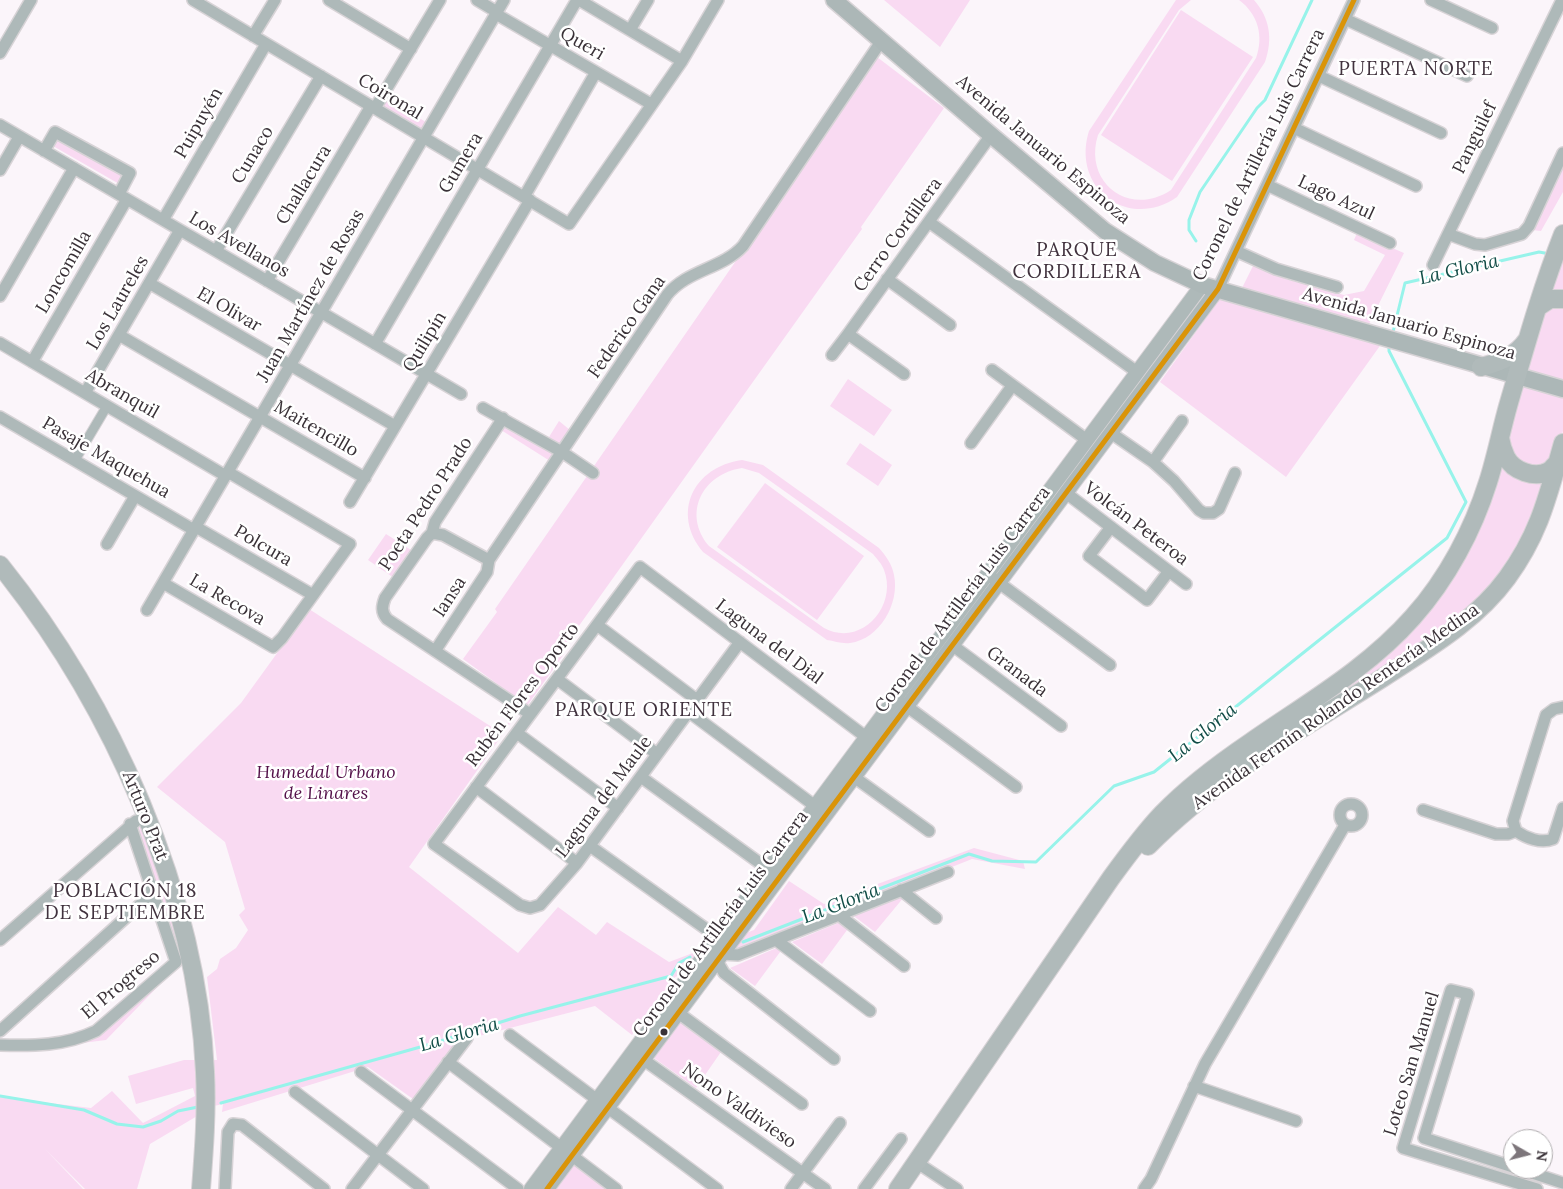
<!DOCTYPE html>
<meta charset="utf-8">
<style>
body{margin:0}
#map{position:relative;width:1563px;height:1189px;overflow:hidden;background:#fbf5fa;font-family:Lora,serif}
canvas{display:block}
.north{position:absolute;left:1503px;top:1129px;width:50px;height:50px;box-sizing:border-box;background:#fff;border:1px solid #b0adaf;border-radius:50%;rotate:98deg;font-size:14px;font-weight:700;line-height:20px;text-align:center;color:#393137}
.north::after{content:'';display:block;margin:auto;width:18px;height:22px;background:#7d767b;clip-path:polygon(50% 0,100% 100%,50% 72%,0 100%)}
</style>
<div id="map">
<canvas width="1563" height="1189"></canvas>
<div class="north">N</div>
</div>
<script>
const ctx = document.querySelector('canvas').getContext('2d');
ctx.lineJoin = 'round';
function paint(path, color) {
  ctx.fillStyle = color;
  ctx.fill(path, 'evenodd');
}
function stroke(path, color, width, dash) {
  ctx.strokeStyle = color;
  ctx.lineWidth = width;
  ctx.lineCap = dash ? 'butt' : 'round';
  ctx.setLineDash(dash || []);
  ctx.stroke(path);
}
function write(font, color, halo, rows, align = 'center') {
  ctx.font = font + ' Lora,serif';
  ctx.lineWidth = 5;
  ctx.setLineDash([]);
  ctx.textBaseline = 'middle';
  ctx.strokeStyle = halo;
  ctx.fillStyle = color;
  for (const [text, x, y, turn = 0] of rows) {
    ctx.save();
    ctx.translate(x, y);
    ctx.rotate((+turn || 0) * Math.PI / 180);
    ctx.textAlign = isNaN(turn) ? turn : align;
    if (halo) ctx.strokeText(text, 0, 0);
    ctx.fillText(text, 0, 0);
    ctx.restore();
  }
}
const green = new Path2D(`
 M884 0H970L940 47Z
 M1176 0H1191L1179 10 1098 135C1083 182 1129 218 1171 190L1256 58C1264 36 1258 14 1239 0H1254C1270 18 1273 39 1265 62L1177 197C1128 231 1071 188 1089 131Z
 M1181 10 1253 57 1172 181 1101 135Z
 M877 57 944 108 861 227 862 229 561 651 564 654 527 706 524 704 409 867 518 953 558 907 596 935 607 922 669 962 754 930 789 881 824 904 974 848 1023 861 1025 869 972 859 675 977 632 1035 595 1006 456 1042 413 1099 368 1067 222 1112 223 1104 214 1106 150 1144 137 1189H85L45 1149 83 1189H0V1097L91 1108 112 1091 143 1123 195 1096 193 1088 136 1104 128 1076 184 1060H217L207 977 217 969 220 959 236 948 248 930 239 915 245 909 225 842 157 787 241 703 309 609 501 733 522 702 463 659 497 612 495 609Z
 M384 96 429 124 424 134 378 107Z
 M59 137 126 176 121 185 53 146Z
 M1563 164V192L1541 231 1532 230Z
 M1357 233 1404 253 1368 326 1241 290 1254 264 1286 279 1344 295 1364 291 1385 255 1354 240Z
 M1563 253V431L1548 487 1508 565 1463 617 1349 694V686L1383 655 1499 475 1533 347Z
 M1221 297 1382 343 1286 477 1160 382Z
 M848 379 892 410 874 436 830 406Z
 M559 421 570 430 560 445 549 437Z
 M504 424 556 452 550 461 501 430Z
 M860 443 892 465 878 486 846 464Z
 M742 460 763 465 879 548C886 556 892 564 894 575 900 603 880 639 850 643 842 644 834 641 827 640L703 552C671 513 693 467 742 460ZM742 468 759 473 873 554C877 559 882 564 884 570 898 606 861 648 824 628L709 546C682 514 702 474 742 468Z
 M765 483 864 556 817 620 717 547Z
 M386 534 411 550 394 578 368 560Z
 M140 824 169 898 183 956H179L135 827Z
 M900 894 904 897 875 932 851 914Z
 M843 921 850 926 822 964 792 942Z
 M781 946 783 948 755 986 730 968Z
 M173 971 106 1040 43 1048 77 1041Z
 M681 1020 723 1049 696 1088 654 1058Z
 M575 1164 610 1189H556Z`);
const stream = new Path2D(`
 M1196 241 1189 230V220L1200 192 1257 108 1265 100 1312 0
 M1393 332 1405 283 1539 252 1550 254
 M743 942 969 854 992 861 1036 862 1114 786 1154 772 1447 538 1466 502 1389 351V348
 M0 1096 84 1110 117 1124 143 1127 161 1121 178 1111 198 1107
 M221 1103 431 1044 520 1016 671 976 679 963 690 957`);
const pedestrian = new Path2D(`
 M75 460 107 406`);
const minor = new Path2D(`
 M193 0 569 224 682 61 718 0
 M329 0 411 49
 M477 0 497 12
 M579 0 682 61
 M1431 0 1492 28
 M496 14 651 104
 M1345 19 1467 76
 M630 30 648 0
 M253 36 275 0
 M0 53 31 0
 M1319 76 1441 133
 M375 108 440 0
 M0 125 461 394
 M1294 128 1416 186
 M44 151 55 132 130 173 119 194
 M0 170 19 137
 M1267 185 1390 243
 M524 197 596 72
 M163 220 266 44
 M929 222 1137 372
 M1448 234 1475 244 1485 245 1522 234 1529 226 1563 153
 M216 251 321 76
 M1236 251 1276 269 1337 287
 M1433 265 1562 0
 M887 279 950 325
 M267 281 371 106
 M149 283 395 426
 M1218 289 1354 0
 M0 296 74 168
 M848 334 904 374
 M119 335 365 478
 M0 343 226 476
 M375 344 577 0
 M832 355 848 334 991 135
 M32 362 127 199
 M992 370 1087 440
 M85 393 180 230
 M483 408 562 452 593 473
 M0 417 194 530
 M503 418 435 522 432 533 427 538 385 598C382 606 381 612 387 619L530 714
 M1111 433 1153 462 1174 481 1199 510 1204 513H1213L1219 509 1235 473
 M971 443 1012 386
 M1153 462 1182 421
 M1066 493 1186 584
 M350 502 530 200
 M196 527 313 595
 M1111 527 1089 556 1147 600 1169 571
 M432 533 443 535 489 560
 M107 544 135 496
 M987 574 1110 665
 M163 583 273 647 282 638 350 544 228 472
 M147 610 504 0
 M597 625 697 700
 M740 642 577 863 540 905 530 908 520 905 434 844 640 567 866 737 872 741
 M952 645 1061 726
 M435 651 487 572 489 560 667 295C687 270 722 269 743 246L882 40
 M557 679 657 754
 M901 702 1016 787
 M1563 707 1554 709 1546 715 1513 821 1516 831C1526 838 1541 844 1553 839L1563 808
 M689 712 815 806
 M517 733 618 808
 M641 777 768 869
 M854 777 929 831
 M476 787 577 863
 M1340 815a11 11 0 1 1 22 0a11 11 0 1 1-22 0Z
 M1423 810 1496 834H1508L1516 831
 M590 846 723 941
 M901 890 936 918
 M839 915 904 966
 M0 940 136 821
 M776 940 870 1011
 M722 954 738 955 948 872
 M717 961 724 973 834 1059
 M673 1009 802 1104
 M0 1031 153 893
 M510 1035 717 1189
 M0 1045C33 1046 65 1046 96 1031L176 962 130 824
 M637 1055 825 1189
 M448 1062 616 1189
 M361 1072 518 1189
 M1194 1086 1296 1121
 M295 1092 423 1189
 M916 1162 957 1189
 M1513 1167 1424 1138 1468 994 1451 990 1403 1148 1537 1189
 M1520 1169 1563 1183
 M225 1189 228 1132 233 1124 242 1125 324 1189
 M352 1189 467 1038
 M791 1189 840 1123
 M864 1189 901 1139
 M1144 1189 1151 1179 1205 1064 1345 825`);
const tertiary = new Path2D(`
 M531 1189 1202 285
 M547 1189 1218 289`);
const secondary = new Path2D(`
 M834 0 991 135 1105 231 1155 263 1202 285 1563 389`);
const primary = new Path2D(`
 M1538 307 1550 299H1563
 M1481 367C1500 362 1516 356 1527 340
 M1500 438C1501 444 1503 451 1506 457 1513 471 1535 479 1549 471 1552 469 1555 465 1558 462
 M0 565C111 703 197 893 205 1072 207 1111 204 1150 201 1189
 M1148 846C1215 778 1300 730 1381 679 1425 650 1475 622 1507 578 1540 533 1548 495 1563 443
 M898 1189 1111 878C1127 856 1143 834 1162 814 1188 787 1220 763 1251 742 1307 703 1367 669 1413 617 1447 579 1473 530 1488 482 1496 457 1501 431 1508 406 1525 348 1541 290 1563 234`);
const bus1 = new Path2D(`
 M547 1189 1218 289 1354 0`);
const markers = [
 [664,1032,4.5,"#393137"]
];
const streetNames = [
 ["Queri",582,44,30],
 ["Coironal",390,97,31],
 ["Puipuyén",199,123,-60],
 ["Panguilef",1475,138,-64],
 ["Avenida Januario Espinoza",1043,150,40],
 ["Cunaco",253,155,-59],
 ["Coronel de Artillería Luis Carrera",1259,155,-64],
 ["Gumera",461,163,-59],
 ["Challacura",304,185,-59],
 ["Lago Azul",1336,198,25],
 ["Cerro Cordillera",898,235,-54],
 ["Los Avellanos",239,245,30],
 ["Loncomilla",64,272,-60],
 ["Juan Martínez de Rosas",311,296,-60],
 ["Los Laureles",118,303,-60],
 ["El Olivar",229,310,30],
 ["Avenida Januario Espinoza",1409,324,16],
 ["Federico Gana",627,327,-55],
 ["Quilipín",425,342,-59],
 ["Abranquil",122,394,30],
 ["Maitencillo",316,429,30],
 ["Pasaje Maquehua",106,458,30],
 ["Poeta Pedro Prado",426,504,-57],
 ["Volcán Peteroa",1136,524,37],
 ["Polcura",263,546,30],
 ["Iansa",450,597,-57],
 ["La Recova",227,600,30],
 ["Coronel de Artillería Luis Carrera",963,600,-53],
 ["Laguna del Dial",769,642,37],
 ["Granada",1017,672,37],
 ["Rubén Flores Oporto",523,695,-53],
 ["Avenida Fermín Rolando Rentería Medina",1336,707,-35],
 ["Laguna del Maule",604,797,-53],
 ["Arturo Prat",145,816,68],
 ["Coronel de Artillería Luis Carrera",721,924,-53],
 ["El Progreso",121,985,-40],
 ["Loteo San Manuel",1412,1064,-73],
 ["Nono Valdivieso",739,1106,35]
];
const parkNames = [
 ["Humedal Urbano",326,773],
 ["de Linares",326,794]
];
const neighbourhoodNames = [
 ["PUERTA NORTE",1416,70],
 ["PARQUE",1077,251],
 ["CORDILLERA",1077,273],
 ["PARQUE ORIENTE",644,711],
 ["POBLACIÓN 18",125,892],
 ["DE SEPTIEMBRE",125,914]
];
const waterNames = [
 ["La Gloria",1459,270,-13],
 ["La Gloria",1203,733,-39],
 ["La Gloria",841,904,-21],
 ["La Gloria",459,1035,-16]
];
paint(green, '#f9daf2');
stroke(stream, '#97f3ea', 3);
stroke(pedestrian, '#d7d3d6', 11);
stroke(minor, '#d7d3d6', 14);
stroke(tertiary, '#d7d3d6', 16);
stroke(secondary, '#d7d3d6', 19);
stroke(primary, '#d7d3d6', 20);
stroke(pedestrian, '#aeb9b9', 9);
stroke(minor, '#aeb9b9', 11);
stroke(tertiary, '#aeb9b9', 14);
stroke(secondary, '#acb7b7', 16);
stroke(primary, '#b0baba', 18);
stroke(bus1, '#da9408', 5);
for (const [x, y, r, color] of markers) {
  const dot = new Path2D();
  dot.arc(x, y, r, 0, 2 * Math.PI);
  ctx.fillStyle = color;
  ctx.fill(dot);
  stroke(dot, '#fff', 2);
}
write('18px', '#393137', '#fff', streetNames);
write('italic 18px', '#531049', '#fff', parkNames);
ctx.letterSpacing = '1px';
write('19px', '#41323e', '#fff', neighbourhoodNames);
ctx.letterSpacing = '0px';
write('italic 19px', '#114d47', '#fff', waterNames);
</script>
